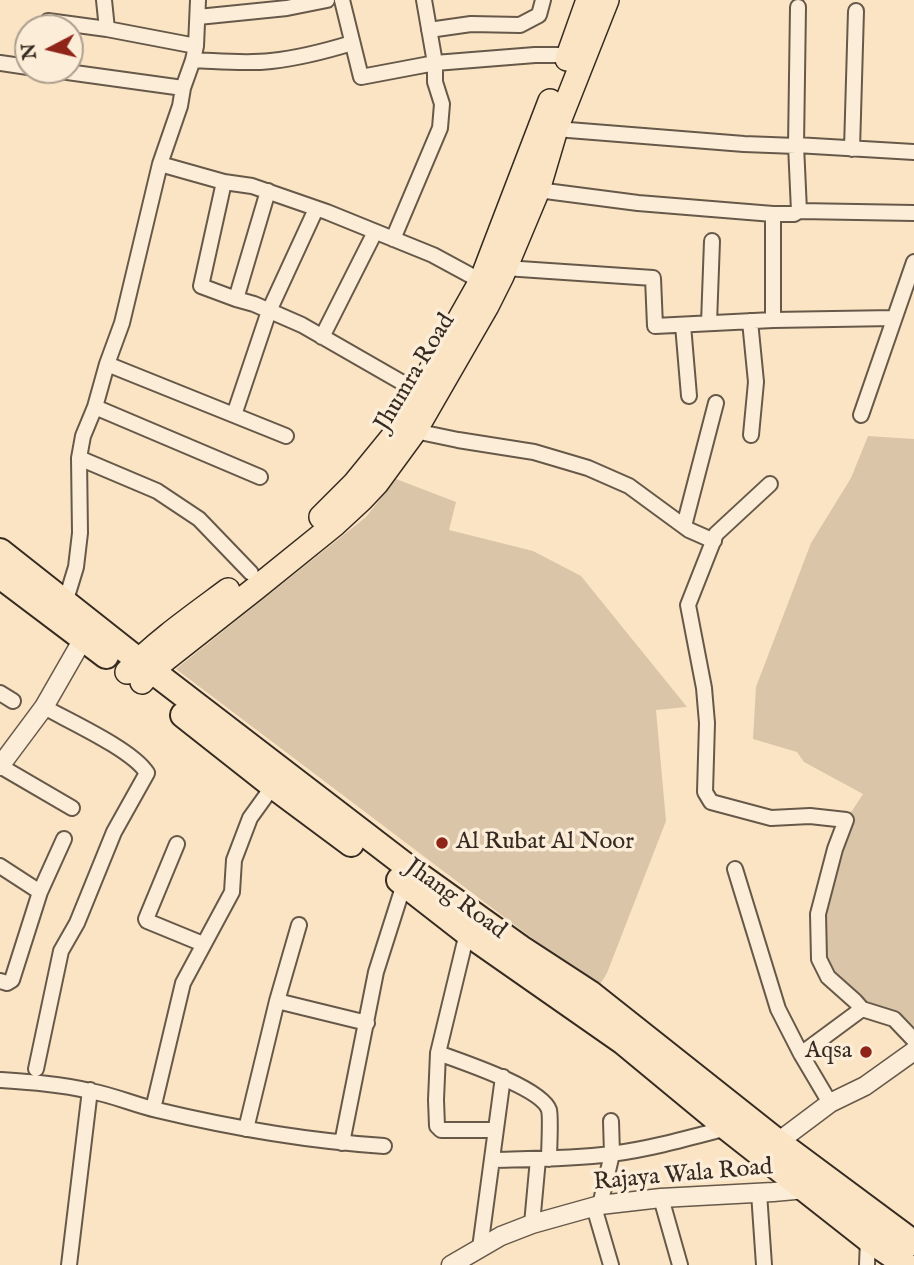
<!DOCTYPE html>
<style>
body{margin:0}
#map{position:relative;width:914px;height:1265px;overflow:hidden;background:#fbe4c3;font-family:"IM FELL English",serif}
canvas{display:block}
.north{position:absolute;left:14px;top:14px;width:70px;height:70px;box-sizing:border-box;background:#fcedd8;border:2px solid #ad9f8f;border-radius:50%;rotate:263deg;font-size:19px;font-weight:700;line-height:28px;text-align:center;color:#362b22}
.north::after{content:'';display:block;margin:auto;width:24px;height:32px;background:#8f2418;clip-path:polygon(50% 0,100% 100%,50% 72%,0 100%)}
</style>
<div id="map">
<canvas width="914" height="1265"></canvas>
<div class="north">N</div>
</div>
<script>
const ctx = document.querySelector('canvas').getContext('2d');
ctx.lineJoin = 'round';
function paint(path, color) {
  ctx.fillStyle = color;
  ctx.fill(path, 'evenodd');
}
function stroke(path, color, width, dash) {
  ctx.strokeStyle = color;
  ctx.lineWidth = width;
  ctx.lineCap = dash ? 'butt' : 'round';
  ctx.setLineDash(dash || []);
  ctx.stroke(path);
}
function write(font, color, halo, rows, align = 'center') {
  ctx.font = font + ' "IM FELL English",serif';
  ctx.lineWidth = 7;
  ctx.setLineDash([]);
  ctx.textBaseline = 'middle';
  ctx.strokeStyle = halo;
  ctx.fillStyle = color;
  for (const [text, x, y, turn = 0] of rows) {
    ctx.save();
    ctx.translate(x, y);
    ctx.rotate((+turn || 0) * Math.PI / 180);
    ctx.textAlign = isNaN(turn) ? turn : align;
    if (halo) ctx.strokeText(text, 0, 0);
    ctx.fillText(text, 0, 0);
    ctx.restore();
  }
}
const green = new Path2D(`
 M868 436 914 439V1040L894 1019 862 1009 828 977 818 935 846 820 863 794 804 762 797 752 753 739 756 687 811 543 851 478Z
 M396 479 456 502 449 530 533 551 581 576 687 707 656 710 666 821 607 973 598 988 176 669 366 517Z`);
const minor = new Path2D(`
 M104 0 107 29
 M342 0 361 77 435 63 535 55H568
 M198 17 287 8 327 0
 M48 21 107 29 196 46
 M429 30 471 24 520 25 539 15 543 0
 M193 60C219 61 245 64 271 61 299 58 326 51 352 43
 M0 63 28 67
 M53 70 183 88
 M556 129 744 144 796 146V145L914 152
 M796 145 799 211
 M796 146 798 7
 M852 149 856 11
 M160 164 224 182 252 186 327 212 433 255 481 281
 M224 182 201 286 236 299 254 304 302 325 403 383
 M538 190 638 203 773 214H794L799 211 914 213
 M393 239 440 128 442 104 435 82V63L424 0
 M505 268 653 278 655 326 773 320 894 318
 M236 299 268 191
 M773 320V214
 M750 321 756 382 751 435
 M709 323 712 241
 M683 325 689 396
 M322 337 375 232
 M107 364 286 436
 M95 407 260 477
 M234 415 269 311 316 209
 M861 415 914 262
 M415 431 458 440 534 452 588 468 629 486 689 530 714 541
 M79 458 157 491 199 519 251 573
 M770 484 716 534 688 605 704 688 707 723 705 792 711 802 771 818 810 816 846 820 835 849 818 914 819 959 828 977 855 1001 862 1009 894 1019 914 1040
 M684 526 716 403
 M65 603 76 567 80 533 79 458 83 436 95 407 107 364 122 323 160 164 180 106 183 88 193 60 196 46 198 0
 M0 693 13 701
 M0 766 72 808
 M177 844 146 919 147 921 203 944
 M0 866 40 892
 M735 869 778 1009 801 1054 830 1103
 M467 933 438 1053 436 1100 437 1126 441 1130H495
 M0 981 7 983 12 980 40 892 64 839
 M277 1001 367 1023
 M438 1053C460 1061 542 1088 549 1110 551 1117 549 1149 549 1159
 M801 1054 862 1009
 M36 1069 61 951 77 923 114 832 147 773C133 750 69 721 44 707
 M0 1080C30 1082 61 1084 90 1091 113 1095 135 1105 157 1110 232 1128 308 1141 384 1146
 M153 1109 183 983 232 892 234 860 250 818 273 786
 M246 1129 277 1001 299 925
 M342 1143 376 972 404 884
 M492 1160C531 1159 571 1159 611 1154 650 1149 689 1138 727 1128
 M759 1193 764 1265
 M661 1198 680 1265
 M600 1205 612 1154 611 1121
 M594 1207 611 1265
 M532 1224 538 1159
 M480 1248 503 1077
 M69 1265 90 1090
 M867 1265 868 1239`);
const tertiary = new Path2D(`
 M0 766 44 707 83 639
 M778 1142 830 1103 865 1086 914 1051
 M451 1265 501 1236 532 1224 600 1205 661 1198 773 1192 806 1189`);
const primary = new Path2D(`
 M567 59 588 0
 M321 517 354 484 394 435 481 281 550 101
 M127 672C157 641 193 616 228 590
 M142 682 152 670 256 588 334 525 361 500 377 483 415 431 487 306 502 276 538 190 556 129 607 0`);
const trunk = new Path2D(`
 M0 551 138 660 409 868 521 948 590 993 778 1142 914 1243
 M0 576 106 656
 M183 715 273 786 351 844
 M399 880 467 933 623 1042 727 1128 868 1239 906 1265`);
const markers = [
 [442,843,7,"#8f2418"],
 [866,1052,7,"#8f2418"]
];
const streetNames = [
 ["Jhumra Road",416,373,-59],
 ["Jhang Road",455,900,36],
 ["Rajaya Wala Road",683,1176,-5]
];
const poiNames = [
 ["Al Rubat Al Noor",456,843],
 ["Aqsa",852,1052,"right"]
];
paint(green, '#dac5a8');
stroke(minor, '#67594a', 18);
stroke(tertiary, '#67594a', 21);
stroke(primary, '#362b22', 26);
stroke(trunk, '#362b22', 28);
stroke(minor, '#fcedd8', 14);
stroke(tertiary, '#fcedd8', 18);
stroke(primary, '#fbe4c3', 23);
stroke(trunk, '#fbe4c3', 24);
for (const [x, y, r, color] of markers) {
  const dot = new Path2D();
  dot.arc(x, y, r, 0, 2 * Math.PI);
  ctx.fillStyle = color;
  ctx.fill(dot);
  stroke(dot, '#fcedd8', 2.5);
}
write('24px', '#362b22', '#fcedd8', streetNames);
write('24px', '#362b22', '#fcedd8', poiNames, 'left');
</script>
